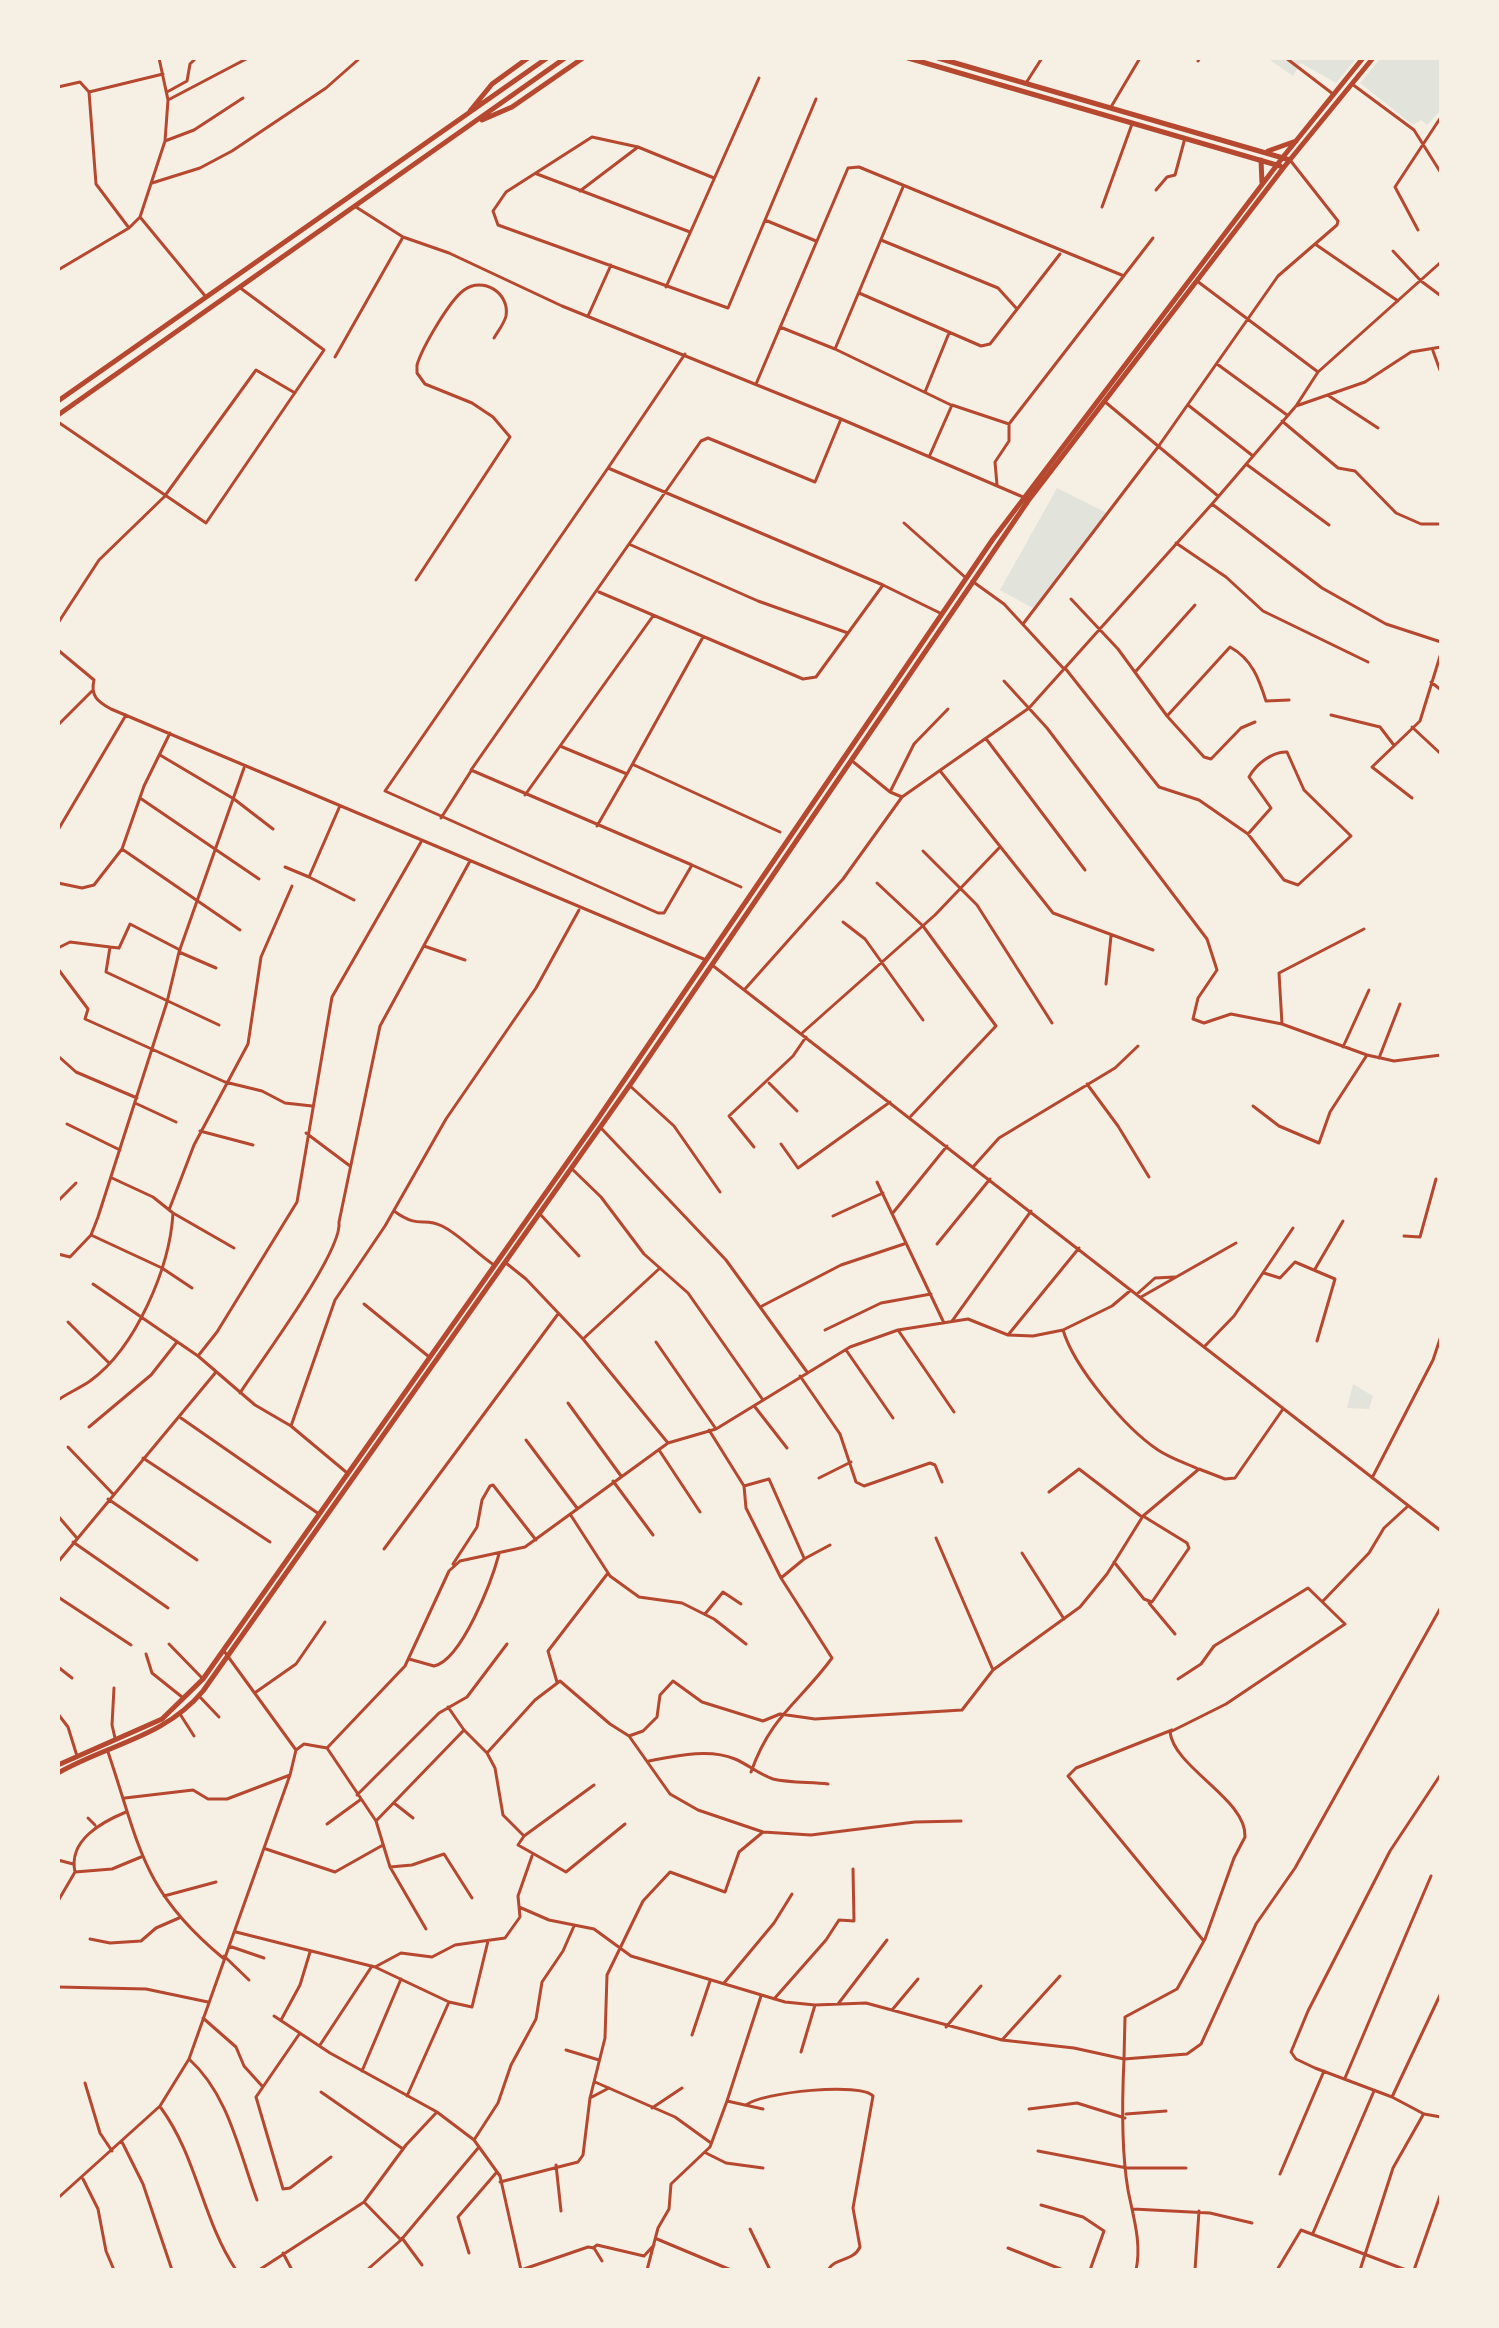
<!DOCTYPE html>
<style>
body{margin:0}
#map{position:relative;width:1499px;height:2328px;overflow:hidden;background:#f6efe4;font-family:"Sofia Sans Condensed",sans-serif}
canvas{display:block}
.frame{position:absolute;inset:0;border:60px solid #f6efe4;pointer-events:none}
</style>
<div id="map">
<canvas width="1499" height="2328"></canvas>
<div class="frame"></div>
</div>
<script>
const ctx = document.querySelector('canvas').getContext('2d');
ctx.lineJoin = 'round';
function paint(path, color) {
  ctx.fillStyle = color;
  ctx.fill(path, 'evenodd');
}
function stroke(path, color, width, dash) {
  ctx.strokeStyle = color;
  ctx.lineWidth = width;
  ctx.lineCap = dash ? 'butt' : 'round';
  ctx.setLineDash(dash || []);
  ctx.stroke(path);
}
const green = new Path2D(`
 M1267 58H1357L1336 83 1301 63 1293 76Z
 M1381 58H1441V110L1427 125 1421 120 1413 125 1360 83Z
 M1057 488 1107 513 1036 610 1000 590Z
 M1353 1384 1373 1396 1369 1409 1347 1408Z`);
const minor = new Path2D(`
 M1286 58 1333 94
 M1198 61 1200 58
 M1026 83 1042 58
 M1352 84 1414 130 1441 173
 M58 87 80 82 89 92 96 184 129 228
 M89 92 163 74
 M167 92 187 81 190 64 196 58
 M168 100 248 58
 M1111 107 1140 58
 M165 141 194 130 243 98
 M638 147 592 137 506 192 493 211 498 225 728 308 816 99
 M537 174 690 232
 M152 183 200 168 232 151 326 88 360 58
 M1156 190 1167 177 1175 175 1185 138
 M580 191 638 147 714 178
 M1102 207 1132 124
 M140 217 165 141 168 100 159 58
 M140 217 206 297
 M765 220 816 241
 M1418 230 1395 187 1441 117
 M403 237 449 253 562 306 841 419
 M881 240 998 288 1017 309
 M1315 244 1398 301
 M1393 251 1421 281 1441 296
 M58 270 129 228 140 217
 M1197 281 1318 372
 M666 287 759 78
 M859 293 981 346 990 344 1060 254
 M588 316 611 265
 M780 327 835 349 903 187
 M835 349 951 405
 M1433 351 1441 373
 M685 354 608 468 883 585 942 614
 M335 357 403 237 356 207
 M1217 364 1287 415
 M756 384 848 168 859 167 1124 276
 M925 392 949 333
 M1329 396 1378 428
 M1104 401 1218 496
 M1188 405 1253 456
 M1296 406 1365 382 1411 352 1441 347
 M1282 421 1338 468 1355 471 1396 513 1421 524H1441
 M58 422 206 523 324 350 239 287
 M929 457 952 405 1009 424 1153 238
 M1246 464 1329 525
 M608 468 385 791 658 913H664L692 865 471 770 701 441 708 438 815 482 841 419 1023 497
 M997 485 995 462 1009 441V424
 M1212 504 1322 588 1386 624 1441 642
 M904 523 966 578
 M1176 543 1226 577 1263 611 1368 662
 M631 545 758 601 848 633
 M416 580 510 437 493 417 472 403 425 384 417 373V365C422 348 449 301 464 290 483 276 510 293 506 316 504 324 498 331 494 338
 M972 581 1004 604 1064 669
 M599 592 803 679 816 677 883 585
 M1071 599 1118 649 1167 716 1204 757 1211 759 1241 728 1255 722
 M58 623 99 560 164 497 256 370 295 393
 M1023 624 1158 447 1278 276 1337 225 1338 221 1290 160
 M58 650 94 680C90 696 98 702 111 709L706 960
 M1065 668 1159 787 1199 800 1248 834 1271 808 1249 777C1256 764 1273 751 1287 752L1304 790 1351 836 1298 885 1284 880 1248 834
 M1136 671 1195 605
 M1004 681 1047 728 1207 939 1217 970 1198 998 1193 1019 1204 1023 1231 1014 1282 1024 1367 1055 1394 1061 1441 1055
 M1431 682 1441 690
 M1168 715 1230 647C1252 659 1259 679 1266 701L1289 700
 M1331 715 1380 727 1393 744
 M58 725 92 691
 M1412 727 1441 754
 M170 733 144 786 122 849 240 930
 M987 740 1085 870
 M560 746 627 774 703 637
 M160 755 234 799 273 829
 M851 760 890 792 902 797 1029 708 1212 504 1296 406 1318 372 1441 262
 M634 765 780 832
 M941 772 1053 913 1153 950
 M890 792 914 744 948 709
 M525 795 653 616
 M140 798 259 879
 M1412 798 1372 767 1420 721 1441 653
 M339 808 309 877 354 900
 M441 818 471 771
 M597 826 627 774
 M58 830 126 715
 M923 851 977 905 1052 1023
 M692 865 741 887
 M285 867 309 877
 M58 883 82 888 94 885 122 849
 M877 883 923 926 996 1026 911 1116
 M843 922 865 939 923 1020
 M424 946 465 960
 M110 947 119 948 130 924 180 950
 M58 948 70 942 110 947 106 972 219 1025
 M179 952 216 968
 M712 965 1441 1531
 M58 969 88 1009 85 1019 225 1082 262 1091 285 1103 312 1106
 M1106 984 1111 936
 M745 989 843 879 902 797
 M1282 1024 1279 973 1364 929
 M801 1034 935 915 999 848
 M1343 1047 1369 990
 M58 1056 76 1072 137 1098
 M1379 1058 1400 1004
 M769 1083 797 1111
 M1087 1084 1118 1126 1149 1177
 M629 1085 674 1126 720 1192
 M135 1103 176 1122
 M1253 1106 1279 1126 1319 1143 1330 1112 1367 1055
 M67 1124 120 1150
 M601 1128 726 1260 807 1372
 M200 1131 253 1145
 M306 1133 350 1166
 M781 1144 798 1168 890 1102
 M754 1147 729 1116 793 1056 806 1037
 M973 1167 999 1138 1115 1068 1138 1046
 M571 1168 601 1197 644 1254 688 1293 763 1400
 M877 1182 944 1323
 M58 1201 76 1183
 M169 1210 194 1145 248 1044 261 957 292 886
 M394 1211C420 1230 423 1216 442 1226 460 1235 476 1253 494 1265
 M173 1213 234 1248
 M539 1213 579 1256
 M892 1214 947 1146
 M833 1216 883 1193
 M91 1235 162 1268 192 1288
 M1404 1236 1420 1237 1436 1179
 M937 1244 990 1179
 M58 1254 70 1257 91 1235 98 1217 167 1002 179 952 244 768
 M506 1263 526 1279 583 1339 668 1443
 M1315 1269 1343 1221
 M1264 1273 1280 1278 1295 1262 1335 1279 1317 1341
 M93 1284 198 1356 255 1405 291 1426 346 1472
 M1137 1294 1155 1278 1175 1277
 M1141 1297 1236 1243
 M364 1304 428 1356
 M762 1306 841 1265 904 1244
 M952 1321 1031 1211
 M68 1322 108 1362
 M825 1330 881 1303 931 1294
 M898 1330 954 1412
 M1063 1330C1074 1367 1125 1428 1158 1450 1170 1458 1185 1463 1198 1469
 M1008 1335 1079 1248
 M583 1339 660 1268
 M656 1342 716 1429
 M1204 1347 1234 1316 1293 1228
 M846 1350 893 1418
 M198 1356 217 1332 297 1202 332 997 421 842
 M800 1376 840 1434 856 1482 864 1486 930 1463 935 1465 942 1482
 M240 1393C260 1362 343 1251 339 1222L380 1026 470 861
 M58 1400C68 1393 80 1388 90 1381 136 1348 170 1267 173 1213L153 1197 112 1178
 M568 1403 621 1476
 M755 1407 787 1448
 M181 1418 319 1514
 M291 1426 335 1300 385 1226 446 1119 536 988 579 910
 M89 1427 151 1375 177 1342
 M709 1430 744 1486 769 1479 804 1558
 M526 1440 577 1508
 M68 1447 113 1494
 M659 1450 700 1512
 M143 1458 270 1542
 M819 1478 851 1462
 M1372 1478 1433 1360 1441 1336
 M613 1481 653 1535
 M744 1486 746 1508 781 1578
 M1049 1492 1079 1469 1142 1517
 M108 1499 197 1560
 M570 1514 610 1576 639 1597 682 1603 714 1619 746 1644
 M58 1516 76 1537
 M936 1538 993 1670
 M73 1542 168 1608
 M384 1549 558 1314
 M1022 1553 1064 1619
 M58 1562 216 1372
 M1114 1562 1144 1599 1152 1602 1189 1548 1187 1543 1143 1516
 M453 1564 477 1527 482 1500 490 1486 493 1485 536 1540
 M450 1570 460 1561 525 1547 668 1443 716 1429 850 1347 898 1330 968 1319 1008 1335 1033 1336 1063 1330 1112 1306 1131 1290
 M58 1597 131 1645
 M1323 1601 1369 1553 1384 1528 1408 1506
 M1149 1603 1175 1634
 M705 1614 723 1592 741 1604
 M169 1644 203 1679
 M146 1654 152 1673 182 1697
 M409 1659 434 1666C462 1660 492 1580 499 1554
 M58 1667 72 1678
 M557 1682 548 1651 608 1573
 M114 1688 112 1725 115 1738
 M256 1692 296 1664 325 1622
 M199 1696 219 1717
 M448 1707 464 1730 487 1753 495 1768 503 1815 524 1836
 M58 1714 68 1727 77 1756
 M180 1714 194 1736
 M1172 1730 1076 1768 1068 1776 1203 1940
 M629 1736 643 1731 657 1717 660 1695 673 1681 702 1702 763 1721 780 1714 815 1719 962 1710 993 1670 1080 1607 1107 1574 1143 1516 1199 1469 1225 1479 1235 1478 1283 1409
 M327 1748 376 1821 390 1867 412 1865 444 1854 472 1898
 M296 1750 304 1744 327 1748 405 1666 449 1571
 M108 1752C140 1846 141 1890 223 1958
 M487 1753 535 1700 560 1681 610 1724 629 1736 670 1794 698 1810 763 1832 811 1835 915 1822 961 1821
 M649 1761C675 1756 709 1748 735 1759 749 1765 758 1774 773 1779 790 1783 810 1782 828 1784
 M751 1772C771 1715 800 1702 832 1658L781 1578 804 1559 830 1545
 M1441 1774 1390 1851 1308 2011 1291 2052 1296 2059 1315 2068 1392 2097 1424 2114 1441 2117
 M594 1785 524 1836 518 1845 566 1872 625 1824
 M357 1795 439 1713 467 1697 507 1644
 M125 1798 193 1790 208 1799H227L290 1775
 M394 1803 413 1818
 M88 1818 95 1825
 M376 1821 464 1730
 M327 1824 360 1800
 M266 1849 335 1872 383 1845
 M58 1860 73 1864
 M390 1867 426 1929
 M75 1872 112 1869 141 1857
 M164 1896 216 1882
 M58 1901 75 1872C68 1840 102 1822 126 1812
 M519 1907 549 1920 594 1929 631 1956 785 2002 815 2005 866 2003 1002 2040 1074 2048 1124 2059 1125 2017 1177 1989 1205 1939 1234 1858 1245 1837C1247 1799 1174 1768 1170 1732L1226 1704 1345 1624 1308 1588 1214 1646 1201 1664 1178 1679
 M236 1932 375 1967 449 2002 407 2096
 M90 1939 110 1943 141 1941 156 1928 179 1918
 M229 1946 264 1958
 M224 1956 249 1980
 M375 1967 401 1953 432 1957 455 1945 505 1938 520 1917 518 1896 532 1856
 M724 1983 774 1923 792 1894
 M58 1987 146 1989 208 2002
 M774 1999 826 1940 839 1920 854 1921 853 1869
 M449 2002 472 2007 488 1941
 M838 2004 887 1940
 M892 2010 918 1979
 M274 2016 330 2053 437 2112 474 2140 500 2176 521 2270
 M203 2018 236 2047 244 2066 262 2086
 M281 2020 300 1985 310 1952
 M946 2027 981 1986
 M300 2033 256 2097 283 2189 290 2188 331 2157
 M692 2035 710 1981
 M1002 2040 1060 1976
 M320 2045 372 1966
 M566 2050 599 2060
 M801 2052 815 2005
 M189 2059C229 2095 239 2152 257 2200
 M362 2071 401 1979
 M1345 2078 1431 1876
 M595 2082 675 2117 711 2143
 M85 2083 100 2133 112 2151
 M321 2092 403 2149
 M1392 2097 1441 1993
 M590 2098 609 2088
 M727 2101 761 1996
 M746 2105C762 2092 862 2082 873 2096L853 2208 860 2247C853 2262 835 2257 828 2270
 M161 2108C197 2157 202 2219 236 2270
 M652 2108 682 2088
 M1029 2109 1077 2103 1125 2118
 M1126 2114 1166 2111
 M474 2140 498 2103 511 2065 536 2019 542 1982 563 1951 574 1926
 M122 2142 143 2184 172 2270
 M1038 2151 1127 2168H1186
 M706 2153 726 2163 763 2168
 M556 2165 561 2211
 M1280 2174 1324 2071
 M83 2179 98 2209 106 2251 114 2270
 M500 2182 578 2162 583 2155 590 2098 605 2038 607 1975 643 1901 670 1872 725 1892 739 1852 763 1832
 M58 2198 160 2106 189 2059 290 1775 296 1750 224 1651
 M365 2203 401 2240
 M1041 2205 1083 2217 1104 2231 1090 2270
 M1133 2209 1210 2213 1252 2223
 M750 2229 770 2270
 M1313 2233 1374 2091
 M402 2238 422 2265
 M657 2239 731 2270
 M593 2248 597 2245 644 2256 654 2245
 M1008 2248 1063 2270
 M283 2253 292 2270
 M469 2253 458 2217 496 2173
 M259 2270 364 2202 406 2145 436 2113
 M367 2270 401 2240 479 2147
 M521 2270 588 2247 594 2248 602 2261
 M647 2270 658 2228 669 2209 671 2184 710 2147 727 2101 763 2109
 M1136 2270C1142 2243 1133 2216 1128 2190 1121 2149 1122 2101 1124 2059L1187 2054 1201 2044 1256 1924 1295 1868 1441 1607
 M1195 2270 1199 2211
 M1277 2270 1301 2230 1406 2270
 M1360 2270 1393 2168 1423 2115
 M1414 2270 1441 2193`);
const secondary = new Path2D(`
 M908 58 1280 166
 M938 58 1290 160
 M1268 151 1296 141
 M1261 160 1262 183
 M58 1765 162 1719 203 1679 595 1123 993 539 1283 157 1363 58
 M58 1773C108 1744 164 1738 203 1691L632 1082 1028 501 1284 167 1373 58`);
const primary = new Path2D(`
 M470 111 492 84 528 58
 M482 120 512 107 583 58
 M58 401 547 58
 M58 415C227 295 396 176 565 58`);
paint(green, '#e2e4dc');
stroke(minor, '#b5482f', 3);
stroke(secondary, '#b5482f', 5);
stroke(primary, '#b5482f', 5);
</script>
